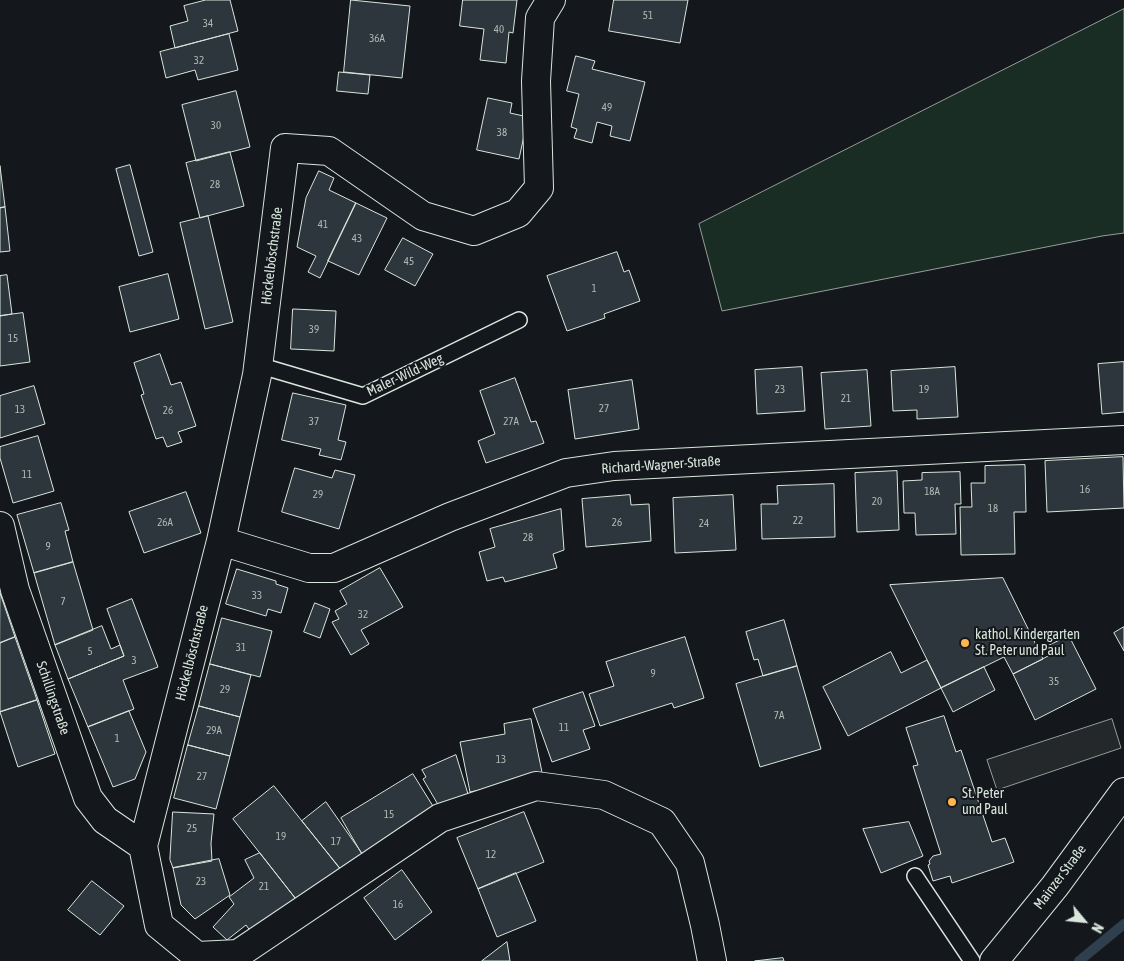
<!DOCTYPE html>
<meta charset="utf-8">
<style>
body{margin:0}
#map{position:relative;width:1124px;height:961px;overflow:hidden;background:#14181c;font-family:"Asap Condensed",sans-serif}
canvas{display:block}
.north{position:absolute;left:1059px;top:896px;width:50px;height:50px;-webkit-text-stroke:4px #14181c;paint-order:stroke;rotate:118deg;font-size:14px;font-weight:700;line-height:20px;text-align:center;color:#d8e6dc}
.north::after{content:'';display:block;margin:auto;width:18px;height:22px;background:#d8e6dc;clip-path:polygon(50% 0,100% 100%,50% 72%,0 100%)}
</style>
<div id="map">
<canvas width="1124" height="961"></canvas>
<div class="north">N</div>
</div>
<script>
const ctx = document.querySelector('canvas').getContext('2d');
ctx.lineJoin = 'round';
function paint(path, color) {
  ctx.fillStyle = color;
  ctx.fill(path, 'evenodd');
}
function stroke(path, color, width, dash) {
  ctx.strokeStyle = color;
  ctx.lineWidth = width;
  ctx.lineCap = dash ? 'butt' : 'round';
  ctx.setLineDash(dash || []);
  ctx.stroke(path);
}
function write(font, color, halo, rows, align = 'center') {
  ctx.font = font + ' "Asap Condensed",sans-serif';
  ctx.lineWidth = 4;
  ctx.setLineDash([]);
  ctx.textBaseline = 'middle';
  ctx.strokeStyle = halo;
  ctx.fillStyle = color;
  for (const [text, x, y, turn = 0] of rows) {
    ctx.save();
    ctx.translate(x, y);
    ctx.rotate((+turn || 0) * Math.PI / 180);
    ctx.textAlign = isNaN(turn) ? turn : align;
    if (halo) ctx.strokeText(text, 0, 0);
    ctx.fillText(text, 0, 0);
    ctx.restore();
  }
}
const green = new Path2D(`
 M1124 9V233L1102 236 722 311 699 224Z`);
const parking = new Path2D(`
 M1112 719 1121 748 997 790 987 760Z`);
const stream = new Path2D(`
 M1079 961 1124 924`);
const building = new Path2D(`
 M206 0H230L238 31 175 48 170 26 188 21 184 6Z
 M351 0 410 6 402 78 344 72Z
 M463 0H517L513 33 509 32 506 63 480 60 484 29 460 26Z
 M614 0H688L680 43 609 31Z
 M229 34 238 70 198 80 195 70 166 78 160 52Z
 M576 56 595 61 592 69 645 82 630 141 610 136 612 126 597 122 592 143 574 138 577 129 571 127 579 94 567 91Z
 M339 72 370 75 368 94 337 91Z
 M236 91 250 147 196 161 182 105Z
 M488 98 512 103 510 113 528 117 519 159 477 150Z
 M230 152 244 206 200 218 186 163Z
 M130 165 153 252 139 256 116 169Z
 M0 166 5 207 0 208Z
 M319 171 334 178 329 190 356 203 320 278 308 272 316 256 297 247 306 198Z
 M356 203 387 218 359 275 328 261Z
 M5 207 10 251 0 252V208Z
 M208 216 233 322 205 329 180 223Z
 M403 238 433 254 415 286 385 270Z
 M617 252 624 272 629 270 640 301 604 314 605 318 567 331 547 276Z
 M168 274 179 319 130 332 119 287Z
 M7 275 12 314 0 316V276Z
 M293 309 336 311 334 351 291 349Z
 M23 313 30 362 0 366V316Z
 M160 354 171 385 181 382 196 426 178 432 182 442 167 447 163 437 156 439 141 395 144 394 134 363Z
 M1124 362V412L1102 414 1098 364Z
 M802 367 805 411 757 414 755 370Z
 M955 367 958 417 917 419V410L893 411 891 371Z
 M867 370 871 426 825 429 821 373Z
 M515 378 531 422 536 421 544 443 486 463 478 441 495 434 480 391Z
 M632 380 639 429 575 439 568 390Z
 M34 386 45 424 0 438V396Z
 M293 393 346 405 338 440 346 442 341 460 319 455 321 449 282 440Z
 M38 436 54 491 13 503 0 458V447Z
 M1123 457 1124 508 1047 512 1045 461Z
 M1025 465 1026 512H1014L1015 554 961 555 960 507H972L971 483H985V466Z
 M295 468 332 478 335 470 355 475 339 529 282 512Z
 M897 471 899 530 857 532 855 473Z
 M960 472 961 504H955L956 534 916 535 915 513H904L903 481 922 480V473Z
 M834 484 835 537 762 539 761 504H778L777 486Z
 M186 492 201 533 144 553 129 512Z
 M630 495 631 505 649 504 651 541 586 547 582 499Z
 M733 495 736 550 675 553 673 498Z
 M61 503 69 530 65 531 73 562 34 573 17 515Z
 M561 509 564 550 553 554 557 568 505 582 503 577 487 581 479 552 495 547 490 529Z
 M73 562 93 630 55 645 34 573Z
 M380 568 403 607 361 630 369 644 351 655 332 622 339 619 335 611 347 604 340 591Z
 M237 569 276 581V584L288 588 281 613 268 609 266 616 226 604Z
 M1003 578 1043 659 1013 674 1004 657 941 688 890 585Z
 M0 593 15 637 0 643Z
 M132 599 158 667 123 680 134 709 88 727 68 679 124 656 107 609Z
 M315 603 330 609 320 638 304 632Z
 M222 618 272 631 260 677 210 664Z
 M784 620 797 666 763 676 758 659 754 660 746 632Z
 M102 626 111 649 120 645 124 656 68 679 55 645Z
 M1124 627V651L1114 633Z
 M1069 636 1096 689 1035 720 1013 674 1052 654 1048 646Z
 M15 637 37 700 0 712V643Z
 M685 637 704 698 674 708 672 703 600 726 589 694 614 686 606 662Z
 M891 652 901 673 927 660 941 688 848 736 823 687Z
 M210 664 251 675 240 717 199 706Z
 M797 666 821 749 760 767 736 684Z
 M984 667 995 690 953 712 941 688Z
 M583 692 595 726 583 730 590 749 552 762 533 709Z
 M37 700 55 754 18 767 0 712Z
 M199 706 240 717 230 756 188 745Z
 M129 711 146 752 135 779 113 787 88 727Z
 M944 716 956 752 961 750 992 842 1005 838 1014 862 952 883 950 876 933 881 928 865 930 864 929 861 933 856 941 854 913 766 918 765 906 728Z
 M531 719 543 777 470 792 460 742 505 734 504 724Z
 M188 745 230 756 216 809 174 798Z
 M456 755 468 794 440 808 423 779 426 777 422 770Z
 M413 774 436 811 363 856 341 818Z
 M274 786 341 870 299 903 233 819Z
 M326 802 368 862 347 877 302 821Z
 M173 812 214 814 211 843 212 861 173 868 170 860Z
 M524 812 544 862 478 889 457 838Z
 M909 822 923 856 881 873 863 829Z
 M260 853 299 903 254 936 246 925 227 940 213 927 234 904 229 897 254 878 245 860Z
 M219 859 230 895 195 919 181 905 173 868Z
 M402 870 432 912 395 940 364 898Z
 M516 873 536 921 497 937 478 889Z
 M92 881 124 906 100 935 68 910Z
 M507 942 510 961H482Z
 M783 958 784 961H755Z`);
const lane = new Path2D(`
 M258 365 363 396 519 320
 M915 876 972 961`);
const street = new Path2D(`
 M551 0 540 18 536 81 539 188 518 213 474 231 423 216 329 151 285 148 257 375 221 541 143 846 159 925 197 956 238 954 440 818 536 786 604 795 662 822 690 863 705 925 712 961
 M0 526 15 590 88 798 105 820 143 846
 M221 541 309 568H334L450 517 566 473 614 466 1124 440`);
const primary = new Path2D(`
 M994 961 1055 886 1124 792`);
const markers = [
 [965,643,5,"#ffb74d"],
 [952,802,5,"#ffb74d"]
];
const numberNames = [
 ["51",648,16],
 ["34",208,24],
 ["40",499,30],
 ["36A",377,39],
 ["32",199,61],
 ["49",607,108],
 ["30",216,126],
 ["38",502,133],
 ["28",215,185],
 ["41",323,225],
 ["43",357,239],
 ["45",409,262],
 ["1",594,289],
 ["39",314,330],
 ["15",13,339],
 ["23",780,390],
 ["19",924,390],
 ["21",846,399],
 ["27",604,409],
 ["13",20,410],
 ["26",168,411],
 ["37",314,422],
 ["27A",511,422],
 ["11",27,475],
 ["16",1085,490],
 ["18A",932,492],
 ["29",318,495],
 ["20",877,502],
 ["18",993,509],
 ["22",798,521],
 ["26A",165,523],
 ["26",617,523],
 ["24",704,524],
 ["28",528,538],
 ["9",48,547],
 ["33",257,596],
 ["7",63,602],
 ["32",363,615],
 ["31",241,648],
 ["5",90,652],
 ["3",134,661],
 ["9",653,674],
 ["35",1054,682],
 ["29",225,690],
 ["7A",779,716],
 ["11",564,728],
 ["29A",214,731],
 ["1",117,739],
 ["13",501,760],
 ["27",202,777],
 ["15",389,815],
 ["25",192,829],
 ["19",281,837],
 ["17",336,842],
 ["12",491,855],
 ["23",201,882],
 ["21",264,887],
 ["16",398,905]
];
const streetNames = [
 ["Höckelböschstraße",272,256,-83],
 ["Maler-Wild-Weg",405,375,-25],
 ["Richard-Wagner-Straße",661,465,-4],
 ["Höckelböschstraße",192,653,-76],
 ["Schillingstraße",53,698,71],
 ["Mainzer Straße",1060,877,-53]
];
const poiNames = [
 ["kathol. Kindergarten",975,635],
 ["St. Peter und Paul",975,651],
 ["St. Peter",962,794],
 ["und Paul",962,810]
];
paint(green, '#1a2d24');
stroke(green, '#939e99', 1);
paint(parking, '#24282b');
stroke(parking, '#939e99', 1);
stroke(stream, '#2f3f4d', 10);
paint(building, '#2c363c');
stroke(building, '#d8e6dc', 1);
stroke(lane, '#d8e6dc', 18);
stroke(street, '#d8e6dc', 30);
stroke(primary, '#d8e6dc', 30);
stroke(lane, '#14181c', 15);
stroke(street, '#14181c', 28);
stroke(primary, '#14181c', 28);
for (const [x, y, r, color] of markers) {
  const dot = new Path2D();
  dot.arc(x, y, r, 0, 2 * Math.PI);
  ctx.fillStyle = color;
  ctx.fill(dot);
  stroke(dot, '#14181c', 2);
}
write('11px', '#adbab4', null, numberNames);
write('14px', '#d8e6dc', '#14181c', streetNames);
write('14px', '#d8e6dc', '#14181c', poiNames, 'left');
</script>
